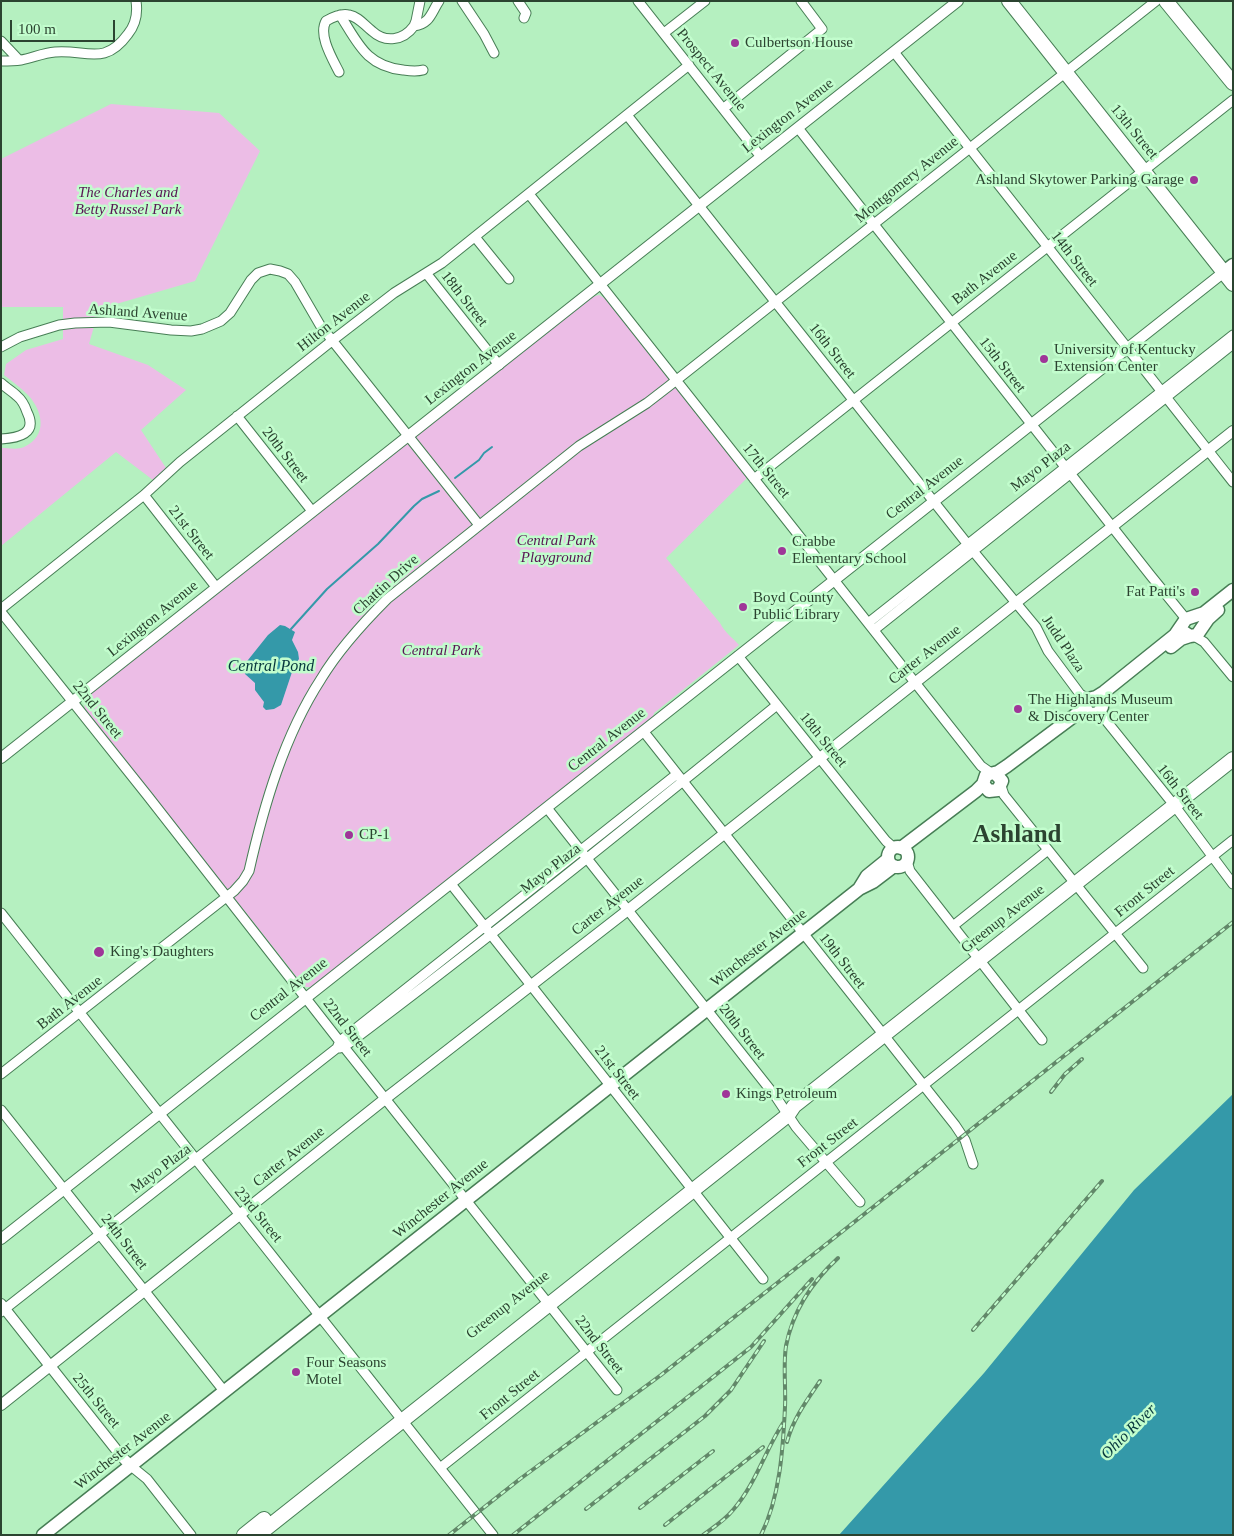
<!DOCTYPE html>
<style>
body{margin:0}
#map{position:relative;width:1234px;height:1536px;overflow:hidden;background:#b5f0c0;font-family:Georgia,serif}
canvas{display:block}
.frame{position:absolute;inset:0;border:2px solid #2b4330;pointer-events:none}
.scale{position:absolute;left:10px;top:20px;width:105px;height:22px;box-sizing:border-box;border:2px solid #2b4330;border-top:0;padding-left:6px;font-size:15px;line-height:18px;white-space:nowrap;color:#2b4330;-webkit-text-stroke:4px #c2fdcd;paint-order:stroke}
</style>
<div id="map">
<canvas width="1234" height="1536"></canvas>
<div class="frame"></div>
<div class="scale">100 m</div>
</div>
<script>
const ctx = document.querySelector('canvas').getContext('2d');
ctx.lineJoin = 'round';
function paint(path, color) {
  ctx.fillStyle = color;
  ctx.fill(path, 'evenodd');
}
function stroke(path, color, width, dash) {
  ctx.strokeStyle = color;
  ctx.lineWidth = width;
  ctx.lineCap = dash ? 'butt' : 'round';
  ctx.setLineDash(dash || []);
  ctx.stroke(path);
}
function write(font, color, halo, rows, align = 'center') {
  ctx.font = font + ' Georgia,serif';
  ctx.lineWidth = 5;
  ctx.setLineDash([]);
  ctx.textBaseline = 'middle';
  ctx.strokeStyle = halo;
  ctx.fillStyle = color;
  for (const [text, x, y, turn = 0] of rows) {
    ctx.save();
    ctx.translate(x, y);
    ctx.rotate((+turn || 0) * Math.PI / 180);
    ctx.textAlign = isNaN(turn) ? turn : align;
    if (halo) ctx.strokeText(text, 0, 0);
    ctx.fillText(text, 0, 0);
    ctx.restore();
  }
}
const green = new Path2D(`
 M111 104 219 113 260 151 195 281 99 309 89 344 148 365 186 390 141 430 166 468 153 480 116 452 1 546V448C8 448 18 450 24 447 48 436 43 411 28 395 21 388 12 381 4 375L6 364 26 350 63 339V307H1V159Z
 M599 295 608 300 747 476 746 479 666 558 720 623C725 633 732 637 739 645L654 713 653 717 312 987H306L303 985 85 709 84 700 91 693 592 297Z`);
const water = new Path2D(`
 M280 625 285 626 295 632 292 640 298 652 299 659 294 666 281 705 274 709 266 710 263 707 264 702 255 690V683L245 674 244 665 268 635Z
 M1233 1094V1535H839L984 1373 1134 1190Z`);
const stream = new Path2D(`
 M455 478 479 460 484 453 492 447
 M291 629 327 589 378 544 414 506 422 499 439 491`);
const minor = new Path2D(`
 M462 1 484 34 494 53
 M518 1 526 13 524 18
 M638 1 761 157
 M340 15C358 43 366 66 403 70 410 71 416 72 423 70
 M414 26 416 21 420 1
 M664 33 705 1
 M1 41 19 60
 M894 52 1233 482
 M1 61C8 61 14 61 21 60 32 58 43 53 55 52 86 49 104 67 128 34 136 24 138 14 136 1
 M339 72C332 58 318 35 326 21 333 17 341 13 349 15 359 17 364 25 372 31 385 43 403 41 414 26 430 24 431 13 439 1
 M724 108 822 29 801 1
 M627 115 973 551 1036 627 1048 651 1080 694 1088 699
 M798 128 1151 576 1186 619
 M529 194 981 766 991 773
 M475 237 509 279
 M426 273 499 365
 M1 347 20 337 59 325 75 323 109 322 171 330 191 331 202 329 221 321 230 313 251 280 258 273 270 269 280 271 288 274 295 282 320 325 479 525
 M1 383C6 388 12 391 17 396 22 400 25 406 27 412 38 434 18 438 1 439
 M237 416 312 511
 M754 479 1233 100
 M144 495 216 587
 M1 609 144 495 180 462 333 340 394 293 442 263 689 65
 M1 612 147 795 344 1047 617 1390
 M868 623 1233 335
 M874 630 1233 344
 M1194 636 1204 642 1233 677
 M738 656 886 841 894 848
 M1101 710 1104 718 1174 805 1233 884
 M644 732 955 1125 965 1140 973 1164
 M1001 786 1004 795 1143 968
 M547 808 776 1097 796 1127 860 1202
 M907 861 910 871 1042 1040
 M451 884 763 1279
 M1 913 493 1535
 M953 926 1048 850
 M340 1048 344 1047C491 937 634 821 777 705
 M1 1074 234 891 243 881 249 871C264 805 284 736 321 679 339 649 362 624 387 599L579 446 647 403 669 386 1156 1
 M1 1110 224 1391
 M1 1312 337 1048 340 1041 677 774
 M131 1466 147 1479 191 1535
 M440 1468 1233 840`);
const tertiary = new Path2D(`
 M1 758 958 1
 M1 1239 1224 272
 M1 1304 122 1457 131 1466
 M1 1405 390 1095 628 910 1233 431`);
const secondary = new Path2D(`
 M1224 272 1233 265
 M1184 632 1190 636 1197 635 1208 619 1218 610
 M1171 647 1181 639 1190 636
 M1085 705C1086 713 1092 716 1099 712L1102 707V703L1096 697
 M983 784 989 791 998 790 1002 781 995 773
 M888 857a10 10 0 1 1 20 0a10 10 0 1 1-20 0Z
 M901 848 976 791 983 784 986 775 998 772 1007 766 1074 716 1081 710 1088 699 1096 697 1104 692 1175 635 1186 619 1204 613 1233 590
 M859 889 867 876 888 859
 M43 1535 859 889 873 882 894 866`);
const primary = new Path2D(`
 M1009 1 1233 284
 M1166 1 1233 83`);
const trunk = new Path2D(`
 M244 1535 264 1519
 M258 1535 788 1115 794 1106 1233 759`);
const rail = new Path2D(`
 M1051 1092 1065 1074 1082 1059
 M973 1330 1102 1181
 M787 1442C793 1419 807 1400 820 1381
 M640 1508 713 1451
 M586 1509 705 1416 731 1390 764 1341
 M665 1525 763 1447
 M449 1535 520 1479 661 1375 1233 922
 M513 1535 751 1347 812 1279
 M703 1535C714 1527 725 1520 733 1510 755 1485 765 1451 783 1423
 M761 1535C780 1497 783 1449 785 1407 786 1387 783 1366 786 1346 793 1310 812 1282 838 1258`);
const markers = [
 [735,43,5,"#9f3698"],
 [1194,180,5,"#9f3698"],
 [1044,359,5,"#9f3698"],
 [782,551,5,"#9f3698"],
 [1195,592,5,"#9f3698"],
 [743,607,5,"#9f3698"],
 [1018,709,5,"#9f3698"],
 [349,835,5,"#9f3698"],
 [99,952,6,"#9f3698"],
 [726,1094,5,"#9f3698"],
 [296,1372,5,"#9f3698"]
];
const poiNames = [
 ["Culbertson House",745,43],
 ["Ashland Skytower Parking Garage",1184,180,"right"],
 ["University of Kentucky",1054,350],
 ["Extension Center",1054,367],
 ["Crabbe",792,542],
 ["Elementary School",792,559],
 ["Fat Patti's",1185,592,"right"],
 ["Boyd County",753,598],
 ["Public Library",753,615],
 ["The Highlands Museum",1028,700],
 ["& Discovery Center",1028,717],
 ["CP-1",359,835],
 ["King's Daughters",110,952],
 ["Kings Petroleum",736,1094],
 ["Four Seasons",306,1363],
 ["Motel",306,1380]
];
const streetNames = [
 ["Prospect Avenue",711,70,51],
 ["Lexington Avenue",788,116,-38],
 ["13th Street",1134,132,51],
 ["Montgomery Avenue",907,180,-39],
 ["14th Street",1074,259,52],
 ["Bath Avenue",985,278,-38],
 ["18th Street",464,299,52],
 ["Ashland Avenue",138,313,4],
 ["Hilton Avenue",334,322,-38],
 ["16th Street",832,351,52],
 ["15th Street",1002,365,52],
 ["Lexington Avenue",471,368,-38],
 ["20th Street",285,455,52],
 ["Mayo Plaza",1041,467,-38],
 ["17th Street",766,471,51],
 ["Central Avenue",925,488,-38],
 ["21st Street",191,533,52],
 ["Chattin Drive",386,585,-42],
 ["Lexington Avenue",153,619,-39],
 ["Judd Plaza",1063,644,56],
 ["Carter Avenue",925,655,-38],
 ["22nd Street",97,710,51],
 ["Central Avenue",607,740,-38],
 ["18th Street",823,740,51],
 ["16th Street",1180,792,52],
 ["Mayo Plaza",551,869,-38],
 ["Front Street",1145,892,-39],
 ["Carter Avenue",608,906,-38],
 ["Greenup Avenue",1003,919,-38],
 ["Winchester Avenue",759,948,-38],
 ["19th Street",842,961,52],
 ["Central Avenue",289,990,-38],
 ["Bath Avenue",70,1003,-38],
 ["22nd Street",347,1028,52],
 ["20th Street",742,1032,52],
 ["21st Street",617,1073,52],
 ["Front Street",828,1143,-38],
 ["Carter Avenue",289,1157,-39],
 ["Mayo Plaza",161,1169,-37],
 ["Winchester Avenue",441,1199,-39],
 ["23rd Street",258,1215,51],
 ["24th Street",124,1242,52],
 ["Greenup Avenue",508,1305,-38],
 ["22nd Street",599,1345,52],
 ["Front Street",510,1395,-39],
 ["25th Street",96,1401,51],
 ["Winchester Avenue",123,1451,-38]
];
const parkNames = [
 ["The Charles and",128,193],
 ["Betty Russel Park",128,210],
 ["Central Park",556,541],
 ["Playground",556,558],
 ["Central Park",441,651]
];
const waterNames = [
 ["Central Pond",271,667],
 ["Ohio River",1129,1432,-45]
];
const townNames = [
 ["Ashland",1017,836]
];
paint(green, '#ecbde6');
paint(water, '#3499a9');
stroke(stream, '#3499a9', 2);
stroke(minor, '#477e55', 11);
stroke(tertiary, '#477e55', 12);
stroke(secondary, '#477e55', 15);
stroke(primary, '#477e55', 16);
stroke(trunk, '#477e55', 16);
stroke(minor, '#fff', 9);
stroke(tertiary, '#fff', 10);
stroke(secondary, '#fff', 12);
stroke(primary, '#fff', 14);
stroke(trunk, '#fff', 14);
stroke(rail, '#628869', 4);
stroke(rail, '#c2fdcd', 2, [5.5]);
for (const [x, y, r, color] of markers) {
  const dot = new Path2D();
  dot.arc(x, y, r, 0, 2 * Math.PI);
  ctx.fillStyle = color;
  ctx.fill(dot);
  stroke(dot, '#c2fdcd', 2);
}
write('15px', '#2b4330', '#c2fdcd', poiNames, 'left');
write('15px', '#2b4330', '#c2fdcd', streetNames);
write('italic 15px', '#581654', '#c2fdcd', parkNames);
write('italic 16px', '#05353c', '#c2fdcd', waterNames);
write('bold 25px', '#2b4330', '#c2fdcd', townNames);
</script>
